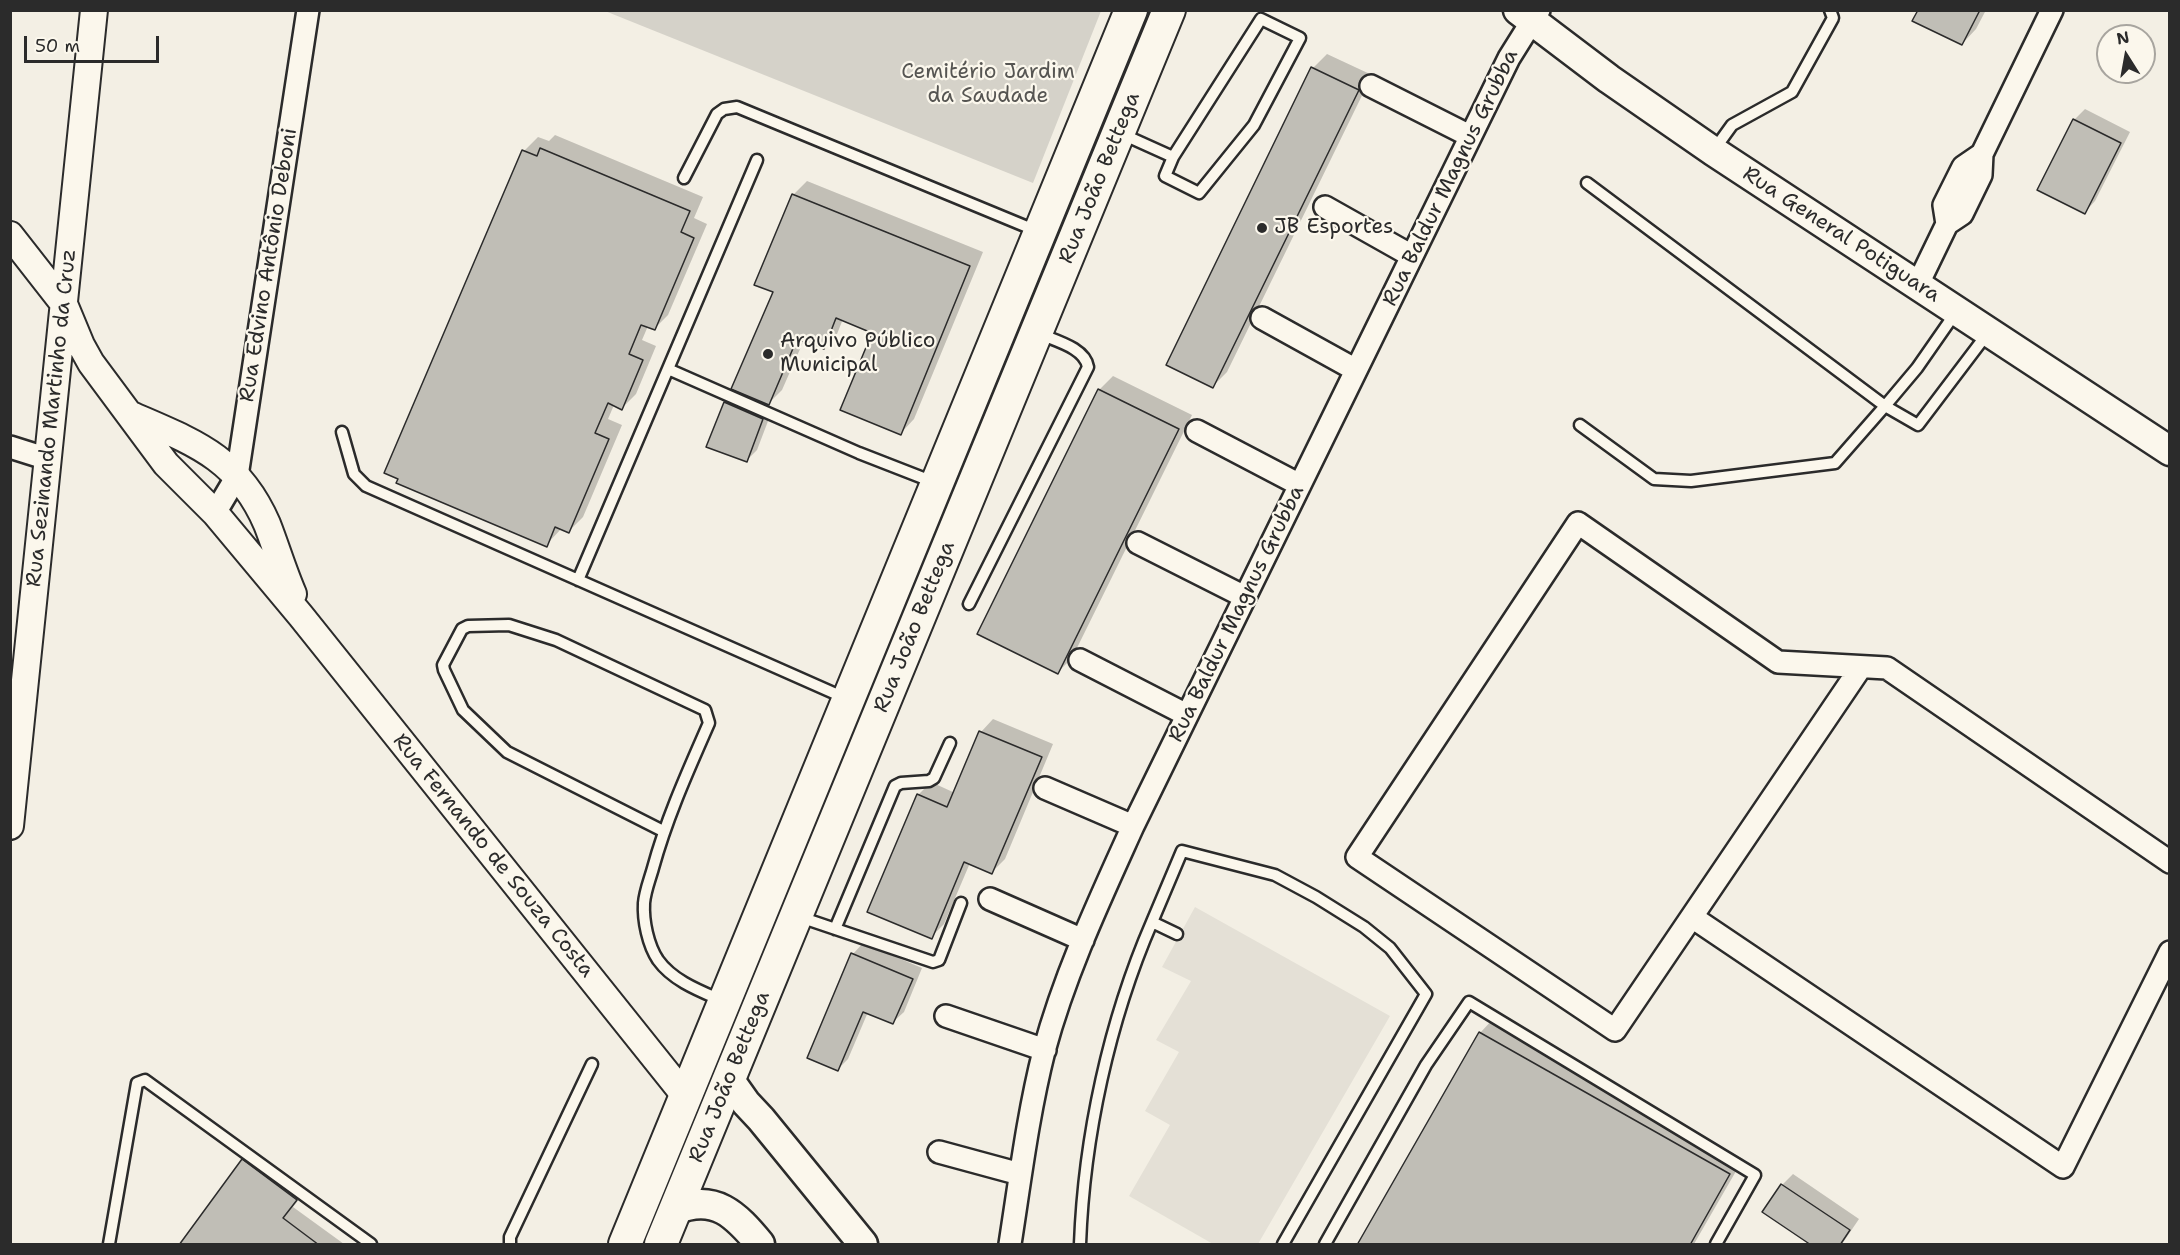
<!DOCTYPE html>
<meta charset="utf-8">
<style>
body{margin:0}
#map{position:relative;width:2180px;height:1255px;overflow:hidden;background:#f3efe4;font-family:"Shantell Sans",sans-serif}
canvas{display:block}
.frame{position:absolute;inset:0;border:12px solid #2b2b2b;pointer-events:none}
.north{position:absolute;left:2096px;top:24px;width:60px;height:60px;box-sizing:border-box;background:#fbf7ec;border:2px solid #a8a59f;border-radius:50%;rotate:349deg;font-size:16px;font-weight:700;line-height:24px;text-align:center;color:#2b2b2b}
.north::after{content:'';display:block;margin:auto;width:21px;height:27px;background:#2b2b2b;clip-path:polygon(50% 0,100% 100%,50% 72%,0 100%)}
.scale{position:absolute;left:24px;top:36px;width:135px;height:27px;box-sizing:border-box;border:3px solid #2b2b2b;border-top:0;padding-left:8px;font-size:18px;line-height:21px;white-space:nowrap;color:#2b2b2b;-webkit-text-stroke:4px #fbf7ec;paint-order:stroke}
</style>
<div id="map">
<canvas width="2180" height="1255"></canvas>
<div class="frame"></div>
<div class="north">N</div>
<div class="scale">50 m</div>
</div>
<script>
const ctx = document.querySelector('canvas').getContext('2d');
ctx.lineJoin = 'round';
function paint(path, color) {
  ctx.fillStyle = color;
  ctx.fill(path, 'evenodd');
}
function stroke(path, color, width, dash) {
  ctx.strokeStyle = color;
  ctx.lineWidth = width;
  ctx.lineCap = dash ? 'butt' : 'round';
  ctx.setLineDash(dash || []);
  ctx.stroke(path);
}
function write(font, color, halo, rows, align = 'center') {
  ctx.font = font + ' "Shantell Sans",sans-serif';
  ctx.lineWidth = 4.5;
  ctx.setLineDash([]);
  ctx.textBaseline = 'middle';
  ctx.strokeStyle = halo;
  ctx.fillStyle = color;
  for (const [text, x, y, turn = 0] of rows) {
    ctx.save();
    ctx.translate(x, y);
    ctx.rotate((+turn || 0) * Math.PI / 180);
    ctx.textAlign = isNaN(turn) ? turn : align;
    if (halo) ctx.strokeText(text, 0, 0);
    ctx.fillText(text, 0, 0);
    ctx.restore();
  }
}
const built = new Path2D(`
 M1195 907 1390 1016 1258 1244H1213L1129 1196 1170 1125 1145 1111 1179 1052 1156 1040 1191 981 1162 967Z`);
const green = new Path2D(`
 M605 11H1101L1033 183Z`);
const shadow = new Path2D(`
 M1919 10H1986L1976 29 1962 44Z
 M1327 54 1372 75 1227 372 1213 386 1313 68Z
 M2085 109 2130 132 2095 201 2085 212 2039 189 2074 120Z
 M555 135 703 197 694 218 707 224 668 315 654 329 648 326 642 340 656 346 636 394 622 408 614 405 608 419 622 425 583 517 569 531 562 528 546 545 524 151 538 137 549 141Z
 M807 181 983 252 914 419 901 433 874 332 843 319 837 334 823 348 804 340 782 390 766 406 773 408 757 450 746 461 725 403 738 390 775 291 793 195Z
 M1113 376 1192 415 1072 658 1058 672 1099 390Z
 M993 719 1053 744 1005 859 992 872 970 863 944 924 931 937 918 795 931 782 955 793 981 732Z
 M863 943 922 968 904 1012 893 1022 868 1012 848 1059 838 1069 809 1057 853 954Z
 M1494 1018 1743 1159 1694 1244H1359L1480 1033Z
 M253 1150 307 1189 293 1207 344 1244H181L243 1160Z
 M1793 1174 1859 1219 1842 1244H1814L1782 1185Z`);
const building = new Path2D(`
 M1918 10H1980L1962 45 1912 21Z
 M1311 67 1359 90 1213 388 1166 365Z
 M2073 119 2121 143 2085 214 2037 190Z
 M540 148 690 211 681 232 694 238 655 330 641 325 629 354 643 360 622 410 608 403 595 433 609 439 569 533 555 527 547 547 396 483 398 479 384 473 522 150 537 156Z
 M792 194 970 266 901 435 840 410 872 333 836 318 824 349 797 339 769 405 731 389 773 292 754 285Z
 M1098 389 1179 429 1058 674 977 634Z
 M724 402 763 419 747 462 706 447Z
 M979 731 1042 757 992 874 964 862 932 939 867 912 917 794 947 807Z
 M851 953 913 979 893 1024 863 1012 838 1071 807 1058Z
 M1479 1032 1730 1174 1690 1245H1357Z
 M242 1159 297 1200 283 1218 319 1245H179Z
 M1781 1184 1850 1230 1840 1245H1811L1762 1212Z`);
const service = new Path2D(`
 M1261 19 1300 38 1254 125 1199 193 1165 176 1173 157Z
 M1122 134 1173 157
 M1714 150 1732 125 1792 92 1833 18 1830 10
 M684 178 717 114 724 109 737 107 1037 231
 M1587 183 1885 406 1917 368 1956 312
 M668 369 859 453 936 483
 M1580 425 1654 479 1691 481 1835 463 1885 406 1918 425 1987 334
 M342 432 354 474 366 486 845 698
 M578 580 757 160
 M969 604 1088 367C1085 348 1056 341 1040 334
 M663 831 507 752 463 710 444 670 443 665 462 629 468 626 509 625 556 640 705 710 709 723C688 771 667 817 653 868 650 879 645 891 644 903 643 921 648 945 658 960 673 981 700 991 723 1001
 M800 917 933 962 939 960 961 903
 M1152 922 1182 851 1275 875 1316 897 1364 927 1390 948 1426 994 1283 1244
 M835 929 895 786 901 783 929 781 934 778 950 743
 M109 1244 137 1083 145 1080 371 1244
 M510 1244V1237L592 1064
 M1080 1244C1084 1137 1109 1021 1152 922L1177 934
 M1325 1244 1426 1065 1469 1002 1755 1175 1716 1244`);
const minor = new Path2D(`
 M1371 86 1470 136
 M1325 207 1412 256
 M1947 224 1944 205 1963 167 1982 154
 M1917 286 1947 224 1962 214 1981 175 1982 154 2052 10
 M1262 318 1356 370
 M1197 431 1300 485
 M10 447 48 459
 M215 513 237 476 308 10
 M1138 543 1245 597
 M1080 660 1187 715
 M1861 667 1615 1030 1357 857 1578 523 1778 662 1887 668 2170 862
 M1045 788 1133 826
 M990 899 1083 940
 M1692 917 2063 1167 2170 952
 M946 1016 1045 1050
 M939 1152 1020 1174
 M1010 1244C1020 1180 1028 1114 1044 1051 1065 973 1100 899 1133 826L1509 58 1539 10`);
const tertiary = new Path2D(`
 M10 235 64 304 81 345 91 363 166 464 215 513 301 616 686 1097
 M131 415C193 442 238 457 267 524 276 547 283 571 293 594
 M10 826 94 10`);
const secondary = new Path2D(`
 M1518 10 1609 79 1713 151 2170 451
 M729 1079 746 1103 761 1119 863 1244
 M675 1210C715 1193 736 1215 760 1244`);
const primary = new Path2D(`
 M625 1244 1131 10
 M661 1244 1169 10`);
const markers = [
 [1262,228,6,"#2b2b2b"],
 [768,354,6,"#2b2b2b"]
];
const parkNames = [
 ["Cemitério Jardim",988,73],
 ["da Saudade",988,97]
];
const streetNames = [
 ["Rua João Bettega",1100,178,-68],
 ["Rua Baldur Magnus Grubba",1451,178,-64],
 ["Rua General Potiguara",1841,235,33],
 ["Rua Edvino Antônio Deboni",269,265,-81],
 ["Rua Sezinando Martinho da Cruz",52,418,-84],
 ["Rua Baldur Magnus Grubba",1237,614,-64],
 ["Rua João Bettega",915,627,-68],
 ["Rua Fernando de Souza Costa",493,856,51],
 ["Rua João Bettega",730,1077,-68]
];
const poiNames = [
 ["JB Esportes",1274,228],
 ["Arquivo Público",780,342],
 ["Municipal",780,366]
];
paint(built, '#e4e0d6');
paint(green, '#d5d2c9');
paint(shadow, '#0003');
paint(building, '#c0beb6');
stroke(building, '#2b2b2b', 1.5);
stroke(service, '#2b2b2b', 15);
stroke(minor, '#2b2b2b', 26);
stroke(tertiary, '#2b2b2b', 30);
stroke(secondary, '#2b2b2b', 33);
stroke(primary, '#2b2b2b', 36);
stroke(service, '#fbf7ec', 10);
stroke(minor, '#fbf7ec', 21);
stroke(tertiary, '#fbf7ec', 26);
stroke(secondary, '#fbf7ec', 28);
stroke(primary, '#fbf7ec', 32);
for (const [x, y, r, color] of markers) {
  const dot = new Path2D();
  dot.arc(x, y, r, 0, 2 * Math.PI);
  ctx.fillStyle = color;
  ctx.fill(dot);
  stroke(dot, '#fbf7ec', 2);
}
write('21px', '#565552', '#fbf7ec', parkNames);
write('21px', '#2b2b2b', '#fbf7ec', streetNames);
write('21px', '#2b2b2b', '#fbf7ec', poiNames, 'left');
</script>
